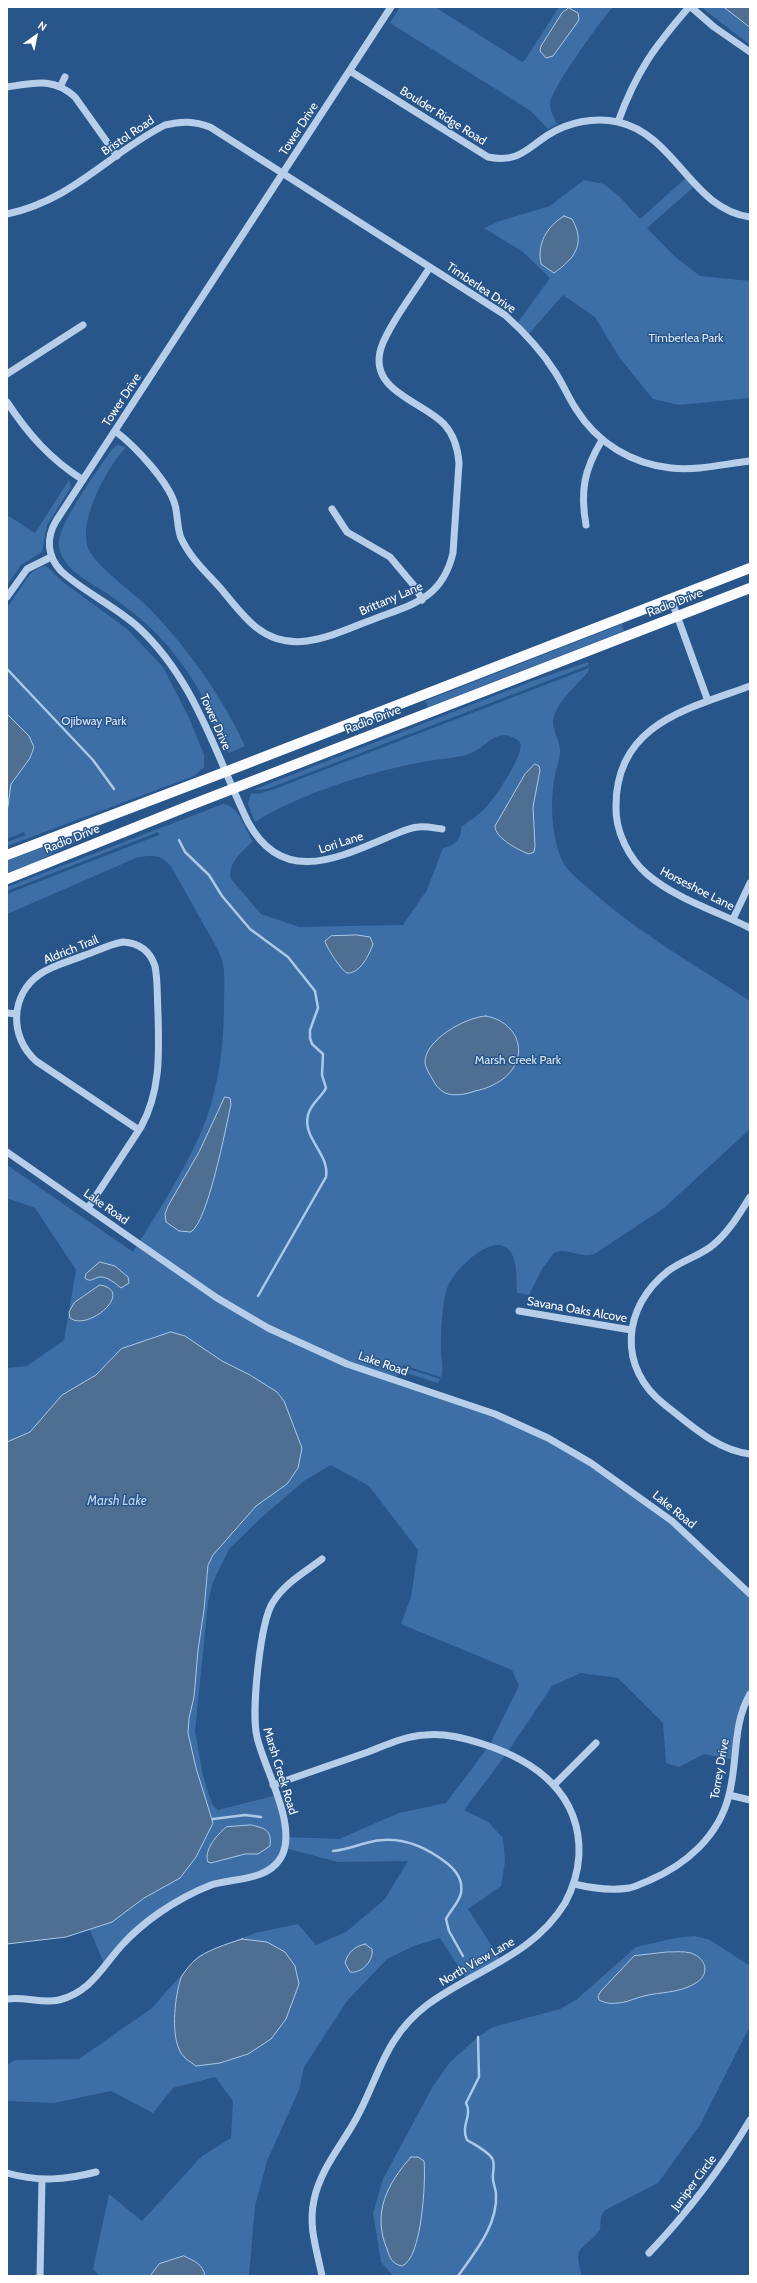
<!DOCTYPE html>
<style>
body{margin:0}
#map{position:relative;width:757px;height:2283px;overflow:hidden;background:#28558a;font-family:Cabin,sans-serif}
canvas{display:block}
.frame{position:absolute;inset:0;border:8px solid #fff;pointer-events:none}
.north{position:absolute;left:16px;top:16px;width:40px;height:40px;-webkit-text-stroke:3px #28558a;paint-order:stroke;rotate:33deg;font-size:11px;font-weight:700;line-height:16px;text-align:center;color:#fff}
.north::after{content:'';display:block;margin:auto;width:14px;height:18px;background:#fff;clip-path:polygon(50% 0,100% 100%,50% 72%,0 100%)}
</style>
<div id="map">
<canvas width="757" height="2283"></canvas>
<div class="frame"></div>
<div class="north">N</div>
</div>
<script>
const ctx = document.querySelector('canvas').getContext('2d');
ctx.lineJoin = 'round';
function paint(path, color) {
  ctx.fillStyle = color;
  ctx.fill(path, 'evenodd');
}
function stroke(path, color, width, dash) {
  ctx.strokeStyle = color;
  ctx.lineWidth = width;
  ctx.lineCap = dash ? 'butt' : 'round';
  ctx.setLineDash(dash || []);
  ctx.stroke(path);
}
function write(font, color, halo, rows, align = 'center') {
  ctx.font = font + ' Cabin,sans-serif';
  ctx.lineWidth = 3;
  ctx.setLineDash([]);
  ctx.textBaseline = 'middle';
  ctx.strokeStyle = halo;
  ctx.fillStyle = color;
  for (const [text, x, y, turn = 0] of rows) {
    ctx.save();
    ctx.translate(x, y);
    ctx.rotate((+turn || 0) * Math.PI / 180);
    ctx.textAlign = isNaN(turn) ? turn : align;
    if (halo) ctx.strokeText(text, 0, 0);
    ctx.fillText(text, 0, 0);
    ctx.restore();
  }
}
const green = new Path2D(`
 M400 7H435L522 62 525 60 559 7H613C601 20 551 89 550 104 550 111 554 118 557 124L548 129 531 111 390 23Z
 M701 7H724L750 27V45Z
 M688 176 696 185 647 228 674 256 700 276 750 281V398L679 405 653 399 619 357 595 317 563 295 527 336 516 325 550 278 523 252 484 228 500 221 550 206 584 180 604 184 620 197 640 219Z
 M118 445 126 447C107 468 77 521 89 550 96 566 135 594 150 609 187 648 222 696 245 746L229 753C219 744 212 716 206 704 193 677 175 653 155 632 142 620 129 609 115 599 97 585 62 572 59 546 57 524 99 469 112 449Z
 M69 480 71 487 47 525 42 552 21 565 7 585V515L35 533Z
 M46 566 63 582 127 629 163 667 189 718 204 755V767L194 776 7 846V842L26 835 24 832 7 839V608L30 574 40 567Z
 M622 624 624 631 428 707 425 701Z
 M588 662 589 665 267 789 253 790 532 681Z
 M589 668C589 677 555 698 553 722 553 732 560 741 560 751 560 761 555 771 554 781 550 805 552 840 563 862 568 872 580 881 588 888 637 932 695 965 750 1001V1129L664 1208 596 1253C581 1260 567 1246 554 1253L542 1269 529 1295 517 1293C516 1280 518 1262 510 1251 494 1230 454 1270 448 1286 442 1299 441 1335 441 1350 441 1360 444 1367 441 1377L403 1365 402 1367 440 1379 438 1383 400 1371 395 1380 495 1414 548 1438 672 1521 750 1594V1694L747 1700 735 1760 704 1754 679 1767 666 1763 663 1723 618 1678 581 1673 552 1686 507 1753 464 1810 488 1822 503 1838 505 1862 501 1886 468 1909 502 1962 468 1981 440 1938 414 1946 387 1959 347 2001 304 2067 299 2090 267 2161 255 2206 249 2276H100L93 2269 109 2194 142 2221 202 2156 231 2138 233 2101 215 2077 173 2088 153 2113 111 2091 54 2103 7 2101V2065L15 2060 79 2059 152 2008 199 1955 255 1933 298 1924 316 1945 346 1932 385 1899 408 1861 338 1862 285 1848 269 1871 211 1886 153 1917 105 1966 90 1930 57 1938 7 1944V1368L27 1366 64 1340 76 1270 35 1208 7 1198V1165L133 1252C159 1210 201 1147 213 1097 221 1067 224 1035 224 1004 224 986 227 967 218 950L172 868C162 854 152 854 136 858L7 914V894L159 835 158 832 7 891V887L223 804C240 806 244 829 253 841 243 851 227 863 231 879L261 914 299 927 403 925 427 890 443 848C454 846 462 839 461 827 470 821 480 814 487 806 496 796 525 754 520 742 496 723 486 750 466 755 451 759 434 759 418 763 369 772 297 795 255 822L248 804 251 793 258 794 277 788ZM331 1465 369 1486 418 1550 411 1597 401 1624 512 1670 519 1686 489 1746 446 1803 399 1813 339 1839 286 1837 277 1795 218 1810 212 1804 203 1776 195 1731 208 1602 213 1582 229 1549 262 1517 304 1481Z
 M96 827 97 832 35 862 7 873V861Z
 M694 1936 710 1940 750 1966V2026L700 2125 658 2183 605 2210 601 2216 600 2230C583 2252 572 2243 582 2276H393L381 2262 373 2213 383 2179 433 2086 450 2062 478 2037 493 2027 560 2009 576 2000 636 1947 675 1938Z`);
const water = new Path2D(`
 M724 7H750V27Z
 M569 8 578 13 579 20 553 56 546 58 540 51 541 46 562 13Z
 M564 216 572 219C586 244 575 258 554 273L541 264C537 244 546 227 564 216Z
 M7 714 29 736 34 747 30 758 11 784 7 813Z
 M535 764 539 766 540 770 533 807 535 846 534 852 529 854C518 850 495 838 495 826L525 774Z
 M357 935 370 937 373 944C369 955 360 974 347 973 342 971 326 947 325 941L331 936Z
 M486 1016C519 1022 531 1057 503 1079 495 1085 485 1089 475 1091 467 1094 457 1096 448 1094 441 1092 436 1086 433 1080 430 1075 426 1069 425 1063 424 1040 466 1017 486 1016Z
 M225 1097 230 1098 231 1104C226 1127 208 1221 191 1232L179 1231 166 1222 165 1214 168 1206 199 1152Z
 M100 1262 115 1266 128 1277 129 1283 121 1288C116 1284 107 1276 100 1277 95 1277 93 1281 88 1280L85 1278 86 1274Z
 M100 1285C136 1291 88 1332 70 1318L69 1312 74 1303Z
 M171 1332 185 1336 222 1361 250 1375 277 1392 284 1401 302 1448 298 1468 287 1484 256 1506 213 1555 208 1565 204 1610 198 1650 194 1697 189 1718 188 1733 196 1768 213 1823 196 1857 180 1878 144 1898 112 1922 66 1937 7 1944V1442L30 1432 62 1395 96 1375 121 1349Z
 M251 1825C265 1828 272 1830 270 1846L258 1854H245L211 1863 208 1862C203 1850 218 1834 226 1827Z
 M242 1939 267 1942 285 1952 295 1966 299 1984 286 2019 271 2039 248 2054 220 2063 196 2066C189 2061 182 2057 179 2049 171 2031 175 1996 181 1978 183 1973 190 1965 194 1961 206 1950 227 1944 242 1939Z
 M365 1944 372 1949C374 1960 362 1974 350 1972L345 1963C348 1952 354 1947 365 1944Z
 M667 1952C674 1952 684 1951 691 1953 708 1959 710 1976 694 1984 679 1993 660 1992 644 1996 635 1998 626 2003 617 2003 610 2004 605 2003 599 2000L598 1996 601 1991 634 1956Z
 M411 2157H418L424 2161C426 2180 422 2259 402 2266 392 2264 390 2258 387 2249 372 2213 387 2184 411 2157Z
 M184 2256C194 2261 203 2264 205 2276H150L159 2264Z`);
const stream = new Path2D(`
 M7 669 93 760 114 789
 M179 840 185 852 209 875 222 896 250 929 288 957 315 991 318 1008 310 1030V1038L312 1044 323 1054 322 1075 326 1088C321 1098 311 1103 308 1115 302 1138 330 1154 326 1177L258 1296
 M213 1819 245 1815 261 1817
 M333 1851C345 1850 355 1846 366 1843 396 1834 424 1845 448 1864 457 1872 463 1880 461 1893 460 1901 450 1911 446 1919L449 1931 463 1956
 M458 2276C475 2252 498 2225 496 2194 496 2189 493 2184 493 2179 492 2172 496 2165 492 2158 486 2150 475 2145 467 2140 460 2125 473 2116 466 2103L479 2077 478 2037`);
const minor = new Path2D(`
 M391 7 56 521C46 538 47 556 61 571 84 592 113 605 137 626 195 679 215 753 248 822 282 885 336 859 386 838 396 834 407 828 418 827 426 826 434 828 442 829
 M691 7 714 27 750 52
 M350 71 488 157C518 163 525 150 548 135 568 122 594 117 618 122 676 135 691 209 750 217
 M61 85 65 77
 M7 87C34 83 53 77 75 97L117 156
 M618 122C636 72 655 46 689 7
 M7 214C73 200 108 154 165 125 181 121 194 121 210 127L505 315C524 332 541 350 555 372 563 384 568 397 576 409 597 443 632 464 671 468 697 471 724 464 750 461
 M7 374 83 325
 M7 402C28 434 50 459 83 480
 M115 431C134 445 169 482 175 505 178 516 177 528 181 538 190 558 208 574 222 590 233 603 244 618 257 628 294 657 336 633 374 619 413 604 442 599 453 553L459 463C458 449 454 435 444 424 422 401 368 391 381 348 388 326 417 288 430 267
 M332 509 347 532 390 557 416 588 422 600
 M586 525C580 491 584 470 602 440
 M7 597 27 569 51 557
 M671 599 708 701
 M750 686C687 709 616 724 616 806 615 831 629 859 648 875 675 898 718 912 750 928
 M733 919 750 883
 M7 1013 17 1014
 M7 1152 217 1298 268 1328 347 1364 495 1414 548 1438 591 1463 672 1521 750 1594
 M750 1197C739 1214 729 1232 713 1245 700 1256 682 1260 668 1271 622 1307 617 1368 665 1405 691 1425 716 1450 750 1454
 M88 1208 139 1130 141 1127C161 1090 159 1053 158 1013 157 997 158 982 155 966 150 951 139 943 123 942 110 944 97 951 85 955 71 961 53 965 40 974 10 995 9 1037 36 1061L139 1130
 M519 1311 631 1330
 M273 1785C305 1774 336 1763 368 1752 386 1745 405 1736 425 1735 445 1733 464 1738 483 1744 536 1761 581 1794 579 1855 578 1872 573 1888 565 1903 533 1956 474 1970 427 2005 384 2038 380 2075 356 2119 341 2146 320 2170 314 2200 308 2227 317 2250 322 2276
 M554 1785 596 1743
 M729 1795 750 1800
 M574 1884C591 1888 611 1891 629 1888 635 1887 642 1883 648 1881 686 1865 719 1836 729 1795 738 1762 732 1725 750 1694
 M7 1999C24 1996 42 2004 59 2000 91 1992 102 1967 122 1945 133 1933 146 1922 159 1913 175 1902 193 1892 211 1885 233 1878 266 1881 280 1859 300 1829 264 1769 257 1737 251 1713 260 1622 273 1602 285 1583 305 1572 322 1559
 M7 2173C38 2182 66 2180 96 2172
 M649 2253C688 2212 721 2169 750 2120
 M40 2276 42 2180`);
const major = new Path2D(`
 M7 855 225 772 750 568
 M7 879 191 805 750 588`);
const streetNames = [
 ["Boulder Ridge Road",443,116,32],
 ["Tower Drive",299,129,-57],
 ["Bristol Road",128,136,-34],
 ["Timberlea Drive",481,288,34],
 ["Tower Drive",122,400,-57],
 ["Brittany Lane",391,599,-23],
 ["Radio Drive",675,603,-21],
 ["Radio Drive",373,720,-21],
 ["Tower Drive",215,722,66],
 ["Radio Drive",72,839,-22],
 ["Lori Lane",341,843,-18],
 ["Horseshoe Lane",697,889,27],
 ["Aldrich Trail",71,950,-22],
 ["Lake Road",106,1207,35],
 ["Savana Oaks Alcove",577,1310,10],
 ["Lake Road",383,1364,19],
 ["Lake Road",674,1510,39],
 ["Torrey Drive",720,1769,-80],
 ["Marsh Creek Road",280,1771,73],
 ["North View Lane",477,1962,-30],
 ["Juniper Circle",694,2183,-53]
];
const parkNames = [
 ["Timberlea Park",686,338],
 ["Ojibway Park",94,721],
 ["Marsh Creek Park",518,1060]
];
const waterNames = [
 ["Marsh Lake",117,1501]
];
paint(green, '#3d6fa6');
paint(water, '#4e6e92');
stroke(water, '#abc9e9', 1);
stroke(stream, '#abc9e9', 2.5);
stroke(minor, '#b6cee9', 7);
stroke(major, '#f9fbfe', 10);
write('12px', '#fff', '#28558a', streetNames);
write('12px', '#dae8f7', '#28558a', parkNames);
write('italic 13px', '#c2d8f0', '#28558a', waterNames);
</script>
